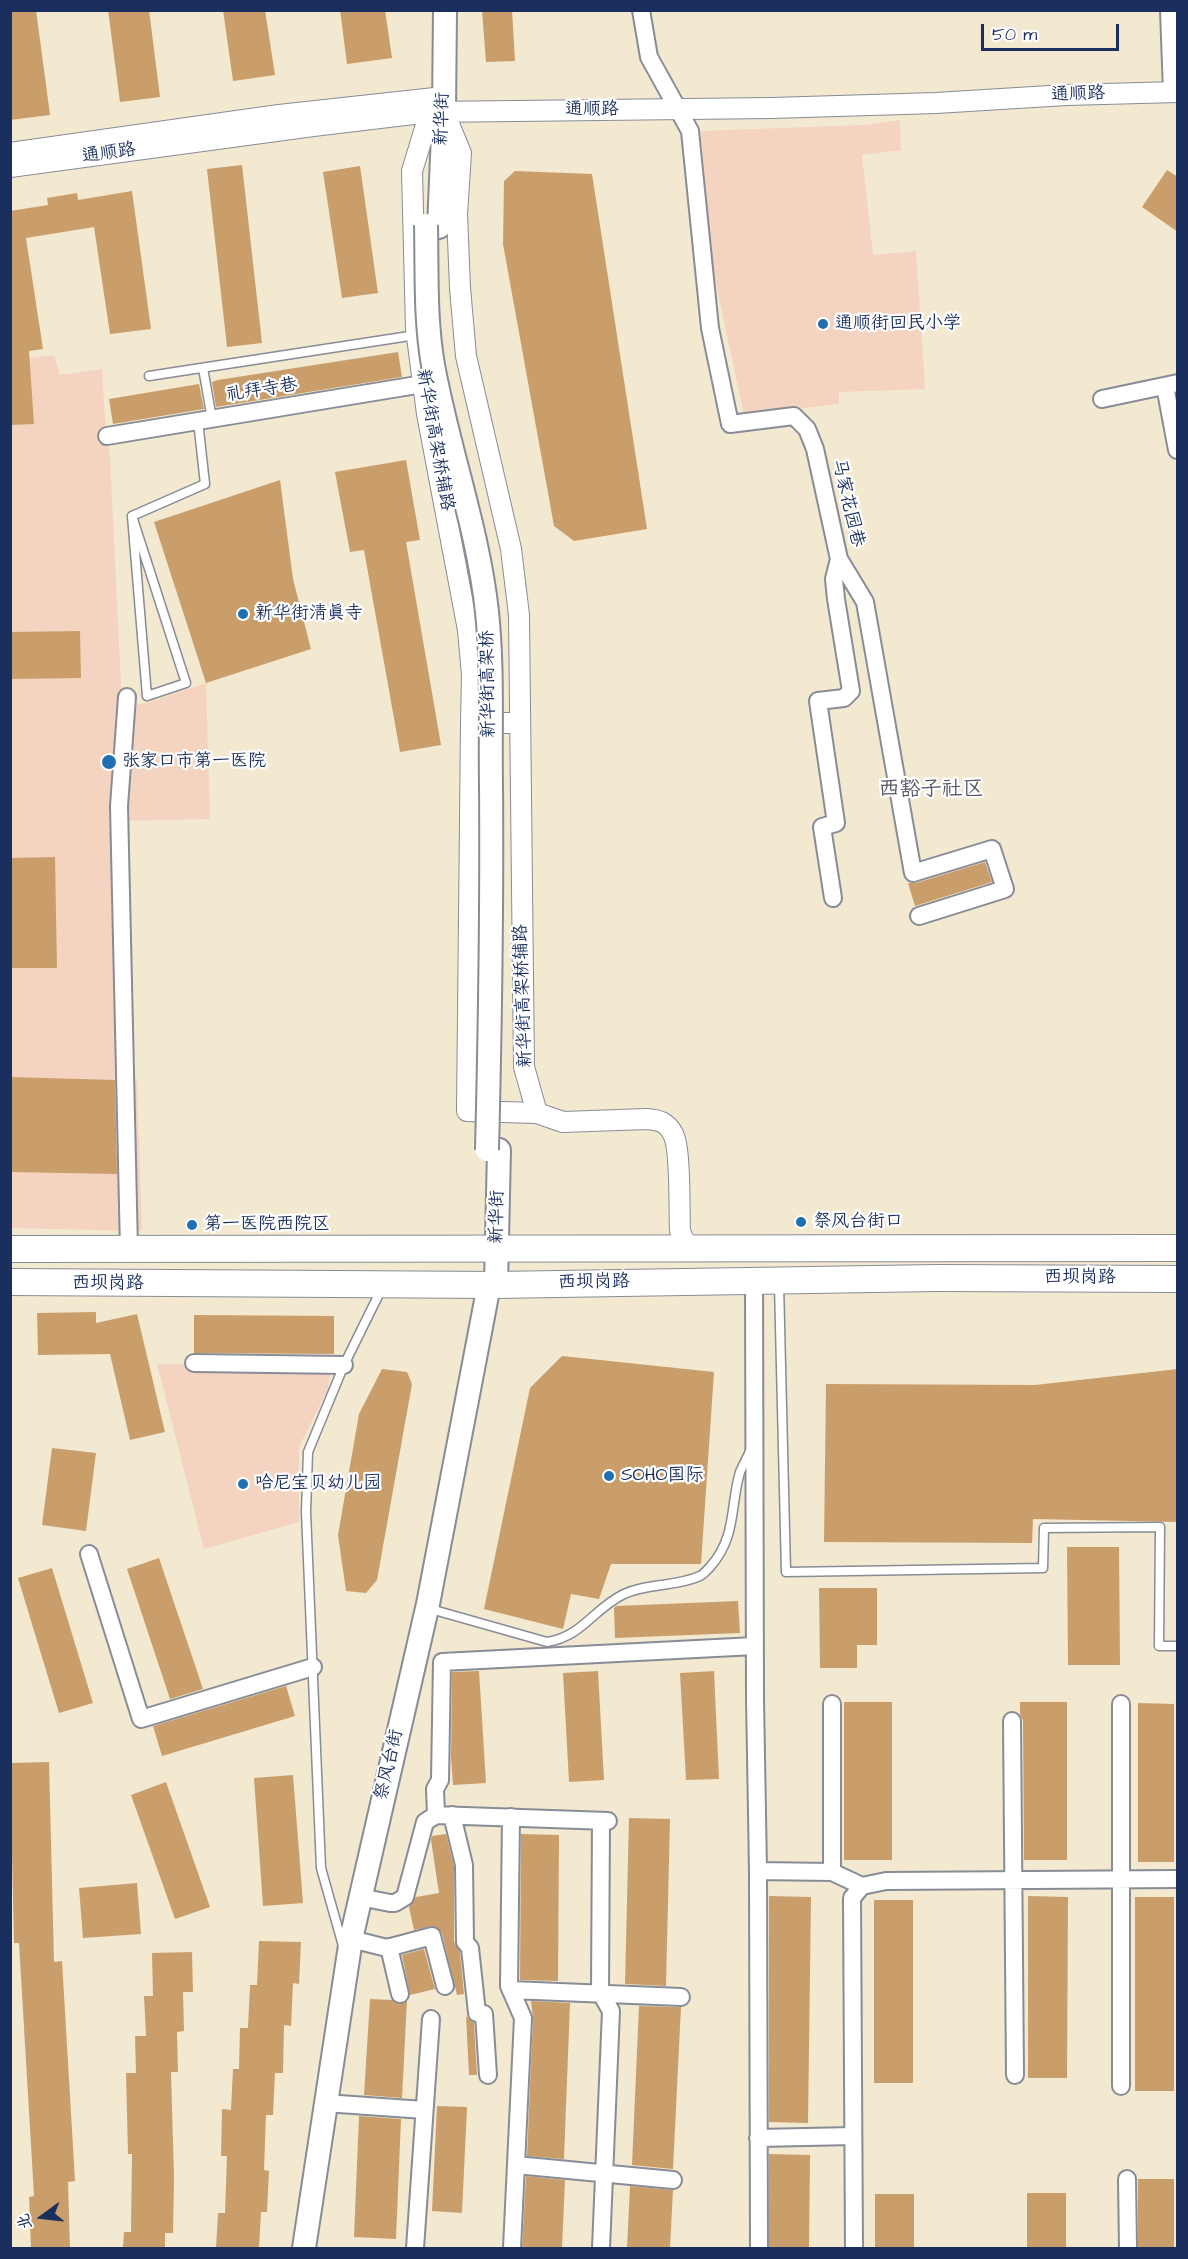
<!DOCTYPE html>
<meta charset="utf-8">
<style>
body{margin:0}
#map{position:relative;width:1188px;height:2259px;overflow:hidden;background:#f3e8d0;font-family:"Architects Daughter","LXGW WenKai TC",sans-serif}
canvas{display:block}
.frame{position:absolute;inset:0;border:12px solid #1b2f5e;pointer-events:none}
.north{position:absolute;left:12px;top:2187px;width:60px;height:60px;-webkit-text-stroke:4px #fff;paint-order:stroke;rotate:255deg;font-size:16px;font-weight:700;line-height:24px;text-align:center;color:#1b2f5e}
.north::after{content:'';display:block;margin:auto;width:21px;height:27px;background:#1b2f5e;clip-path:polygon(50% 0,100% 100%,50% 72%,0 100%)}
.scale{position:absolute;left:981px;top:24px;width:138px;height:27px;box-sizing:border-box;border:3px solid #1b2f5e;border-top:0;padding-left:8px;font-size:18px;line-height:21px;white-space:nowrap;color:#1b2f5e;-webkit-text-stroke:4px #fff;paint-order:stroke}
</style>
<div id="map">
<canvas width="1188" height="2259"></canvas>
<div class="frame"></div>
<div class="north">北</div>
<div class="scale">50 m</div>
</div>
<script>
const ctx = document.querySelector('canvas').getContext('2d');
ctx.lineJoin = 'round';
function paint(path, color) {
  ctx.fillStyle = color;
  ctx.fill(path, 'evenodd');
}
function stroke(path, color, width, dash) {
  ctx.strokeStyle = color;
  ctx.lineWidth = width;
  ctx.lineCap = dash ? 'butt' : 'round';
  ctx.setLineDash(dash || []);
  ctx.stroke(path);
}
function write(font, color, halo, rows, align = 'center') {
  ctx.font = font + ' "Architects Daughter","LXGW WenKai TC",sans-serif';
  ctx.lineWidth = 4.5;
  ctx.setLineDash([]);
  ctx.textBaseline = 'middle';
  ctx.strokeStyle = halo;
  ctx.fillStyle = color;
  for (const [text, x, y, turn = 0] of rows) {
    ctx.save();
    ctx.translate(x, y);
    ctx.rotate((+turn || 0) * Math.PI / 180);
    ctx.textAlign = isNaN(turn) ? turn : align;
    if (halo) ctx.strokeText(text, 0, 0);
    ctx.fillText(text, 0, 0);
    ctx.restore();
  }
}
const built = new Path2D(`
 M900 120 901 150 862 155 873 255 916 251 925 389 839 392V404L744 415 711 260 701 131 865 125Z
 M54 355 60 375 102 369 105 420 110 458 122 706 147 703 206 683 210 819 120 821 126 1078 137 1081 142 1231 11 1228V361Z
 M157 1364 331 1367 328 1389 299 1447V1522L204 1549Z`);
const building = new Path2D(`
 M10 10H36L50 115 10 120Z
 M108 10H149L160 97 120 102Z
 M223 10H265L275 75 233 81Z
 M340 10H385L392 58 347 64Z
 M482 10H512L515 61 486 62Z
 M242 165 262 343 227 347 207 169Z
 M360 166 378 293 342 298 323 172Z
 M1167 170 1178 177V232L1142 207Z
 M515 171 592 174 647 529 574 541 554 526 503 244 504 181Z
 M132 191 151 329 110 334 94 227 26 238 43 349 29 351 34 424 10 425V211L48 205 47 198 77 193 78 200Z
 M398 352 402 377 216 407 212 382 218 380Z
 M199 384 204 409 113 424 109 399Z
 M406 460 420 540 406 542 441 745 400 752 364 550 350 552 335 472Z
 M280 480 293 579 311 649 206 683 154 522Z
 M80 631 81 678 10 679V632Z
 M55 857 57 968H10V858Z
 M985 862 992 882 915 906 908 883H916Z
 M10 1077 115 1080 117 1174 10 1172Z
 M96 1312V1323L137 1314 165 1432 130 1440 110 1354 38 1355 37 1313Z
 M194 1315 334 1316V1354L194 1353Z
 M562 1356 714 1372 701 1564H611L599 1599 571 1594 563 1629 484 1609 530 1388Z
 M382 1369 407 1372 412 1384 377 1580 366 1593 346 1591 338 1535 359 1414Z
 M1178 1369V1522L1033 1519 1032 1543 824 1542 826 1384 1035 1385Z
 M52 1448 96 1453 86 1531 42 1525Z
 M1067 1547H1119L1120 1665H1068Z
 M159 1558 203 1689 170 1699 127 1569Z
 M52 1568 93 1703 59 1713 18 1578Z
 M819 1588H877V1645H857V1668H820Z
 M738 1601 740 1633 615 1638 614 1608 616 1606Z
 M479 1671 486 1783 453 1785 451 1758 452 1672Z
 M598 1671 604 1780 569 1782 563 1673Z
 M714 1671 719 1779 686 1780 680 1673Z
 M286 1686 295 1716 162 1756 153 1726Z
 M844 1702H892V1860H844Z
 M1020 1702H1067V1860H1024L1023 1721 1020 1714Z
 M1138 1703 1174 1704V1862H1138Z
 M49 1762 54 1962 62 1961 75 2181 68 2182 70 2248H31L29 2197 34 2196 19 1943H14L10 1763Z
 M293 1775 303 1903 263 1906 254 1778Z
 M166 1782 210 1907 175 1919 131 1795Z
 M629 1818 670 1819 666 1986 625 1984Z
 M446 1834 454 1866V1942L460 1952 464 1994 457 1995 442 1933 434 1926 414 1930 409 1907 416 1897 439 1893 431 1840 432 1836Z
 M521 1834 559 1835 558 1981 520 1980Z
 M137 1883 141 1934 83 1938 79 1888Z
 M769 1896 811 1897 808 2123 769 2122Z
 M1028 1896 1068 1897 1067 2078H1028Z
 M1135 1897H1174V2091H1135Z
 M874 1900H913V2083H874Z
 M259 1941 301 1942 299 1984 293 1983 291 2026 284 2025 283 2073H275L273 2115H266L264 2170 269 2171 267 2212H261L259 2248H216L218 2213H225L227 2156H221L222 2109 231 2110 233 2069H239L240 2028H248L250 1985H257Z
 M424 1949 435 1989 410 1995 402 1955Z
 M192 1952 193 1992H183L184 2031 177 2032 178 2072H171L174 2177 173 2233H165V2248H123L124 2232H131L132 2154H128L126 2073H136L135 2036H146L144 1996H153L152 1953Z
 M370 1999 392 2000 398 2004 407 2001 402 2098 364 2095Z
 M531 2001 570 2003 564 2159 527 2156 533 2019Z
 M639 2006 681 2007 673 2169 632 2165Z
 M466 2016 474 2023 477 2075H469Z
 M437 2106 467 2107 462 2213 432 2211Z
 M359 2116 401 2119 396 2239 354 2237Z
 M769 2154 810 2155 809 2248H769Z
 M526 2176 565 2180 562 2248H522Z
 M1138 2179H1174V2248H1138Z
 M630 2186 673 2190 670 2248H627Z
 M1027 2193H1066V2248H1027Z
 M875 2194H914V2248H875Z`);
const service = new Path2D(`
 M203 368 212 419
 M149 376 416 335
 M132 516 186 683 147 696 132 516 205 484 198 421
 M779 1284 786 1572 1043 1568 1044 1528 1160 1527 1159 1646H1178
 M427 1608 547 1642C583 1636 593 1609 624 1594 647 1583 676 1587 700 1576 704 1574 707 1570 710 1567 737 1537 730 1505 740 1472 743 1465 747 1458 750 1451
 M343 1946 321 1868 306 1512 308 1452 344 1365 382 1288`);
const minor = new Path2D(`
 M641 10 649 57 690 131 710 328 730 424 794 416 807 429 815 449 839 559 865 602 913 873 992 849 1005 889 919 916
 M1169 10 1172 92
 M1165 386 1177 450
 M1102 399 1178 383
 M107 436 423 384
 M127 697 119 806 129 1250
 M833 898 822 827 836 823 818 701 844 698 851 691 836 599 834 579 839 559
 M754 1281 755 1698 758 1871
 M194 1363 344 1365
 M89 1554 141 1719 313 1667
 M1012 1721 1015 2075
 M436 1815 435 1789 440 1780 442 1662 755 1646
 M452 1815 464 1865 465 1942 470 1948 477 2013 484 2014 488 2075
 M511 1817 509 1986 523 2018 512 2248
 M601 1821 600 1992 611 2011 601 2248
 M832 1872V1704
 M360 1897 390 1903H395L405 1897 425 1822 436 1815 608 1821
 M351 1939 387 1948 432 1936 445 1986
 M389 1947 400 1994
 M511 1990 681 1997
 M1121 2086V1704
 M325 2103 424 2110
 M758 2138 853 2136
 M516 2165 673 2180
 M1127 2179 1128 2248
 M415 2248 431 2019
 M759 2248 758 1871 832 1872 862 1886
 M854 2248 852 1898 862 1886 886 1881 1178 1879`);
const tertiary = new Path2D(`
 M430 112 412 171 416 329 427 414 468 630 472 675 471 723H519
 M444 112 461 153 457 214 460 288 466 356 511 549 519 615 524 1067 537 1113 563 1122 647 1119C659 1120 667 1122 673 1134 681 1147 679 1212 680 1231L683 1239 691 1248
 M10 153 279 115 444 97
 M10 167 313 126 430 112 772 108 936 103 1066 95 1178 92
 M471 723 467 1111 537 1113`);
const secondary = new Path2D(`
 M439 227 444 111 445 10
 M496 1285 499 1150
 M304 2248 351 1939 428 1604 489 1285`);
const primary = new Path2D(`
 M10 1249 1178 1248
 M10 1282 496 1285 937 1278 1178 1279`);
const secondaryBridge = new Path2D(`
 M426 225C427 272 425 319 433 365 448 448 478 528 487 612 493 669 490 728 491 785 492 907 490 1028 487 1150`);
const markers = [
 [823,324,6,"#1f6fb2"],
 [243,614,6,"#1f6fb2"],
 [109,762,8,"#1f6fb2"],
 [801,1222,6,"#1f6fb2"],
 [192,1225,6,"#1f6fb2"],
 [609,1476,6,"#1f6fb2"],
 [243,1484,6,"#1f6fb2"]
];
const streetNames = [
 ["通顺路",1078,95,-2],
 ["通顺路",592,110],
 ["新华街",443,119,-88],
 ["通顺路",109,154,-8],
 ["礼拜寺巷",262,391,-9],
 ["新华街高架桥辅路",434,440,80],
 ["马家花园巷",847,503,77],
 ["新华街高架桥",489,684,-91],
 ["新华街高架桥辅路",524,996,-92],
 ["新华街",498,1217,-89],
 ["西坝岗路",1080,1278],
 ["西坝岗路",594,1283,-1],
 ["西坝岗路",108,1284],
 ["祭风台街",390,1765,-77]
];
const poiNames = [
 ["通顺街回民小学",835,324],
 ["新华街清真寺",255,614],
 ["张家口市第一医院",122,762],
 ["祭风台街口",813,1222],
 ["第一医院西院区",204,1225],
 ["SOHO国际",621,1476],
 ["哈尼宝贝幼儿园",255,1484]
];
const quarterNames = [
 ["西豁子社区",931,791]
];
paint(built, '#f4d3c1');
paint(building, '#ca9e6b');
stroke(service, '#878c97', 11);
stroke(minor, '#878c97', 20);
stroke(tertiary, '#878c97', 22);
stroke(secondary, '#878c97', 26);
stroke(primary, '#878c97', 28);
stroke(service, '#fff', 8);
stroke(minor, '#fff', 16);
stroke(tertiary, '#fff', 20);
stroke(secondary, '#fff', 22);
stroke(primary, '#fff', 26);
stroke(secondaryBridge, '#878c97', 26, []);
stroke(secondaryBridge, '#fff', 22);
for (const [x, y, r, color] of markers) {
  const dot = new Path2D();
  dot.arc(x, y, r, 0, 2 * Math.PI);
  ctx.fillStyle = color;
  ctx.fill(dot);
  stroke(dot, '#fff', 2);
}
write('18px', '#1b2f5e', '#fff', streetNames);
write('18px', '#1b2f5e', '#fff', poiNames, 'left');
write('21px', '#585663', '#fff', quarterNames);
</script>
